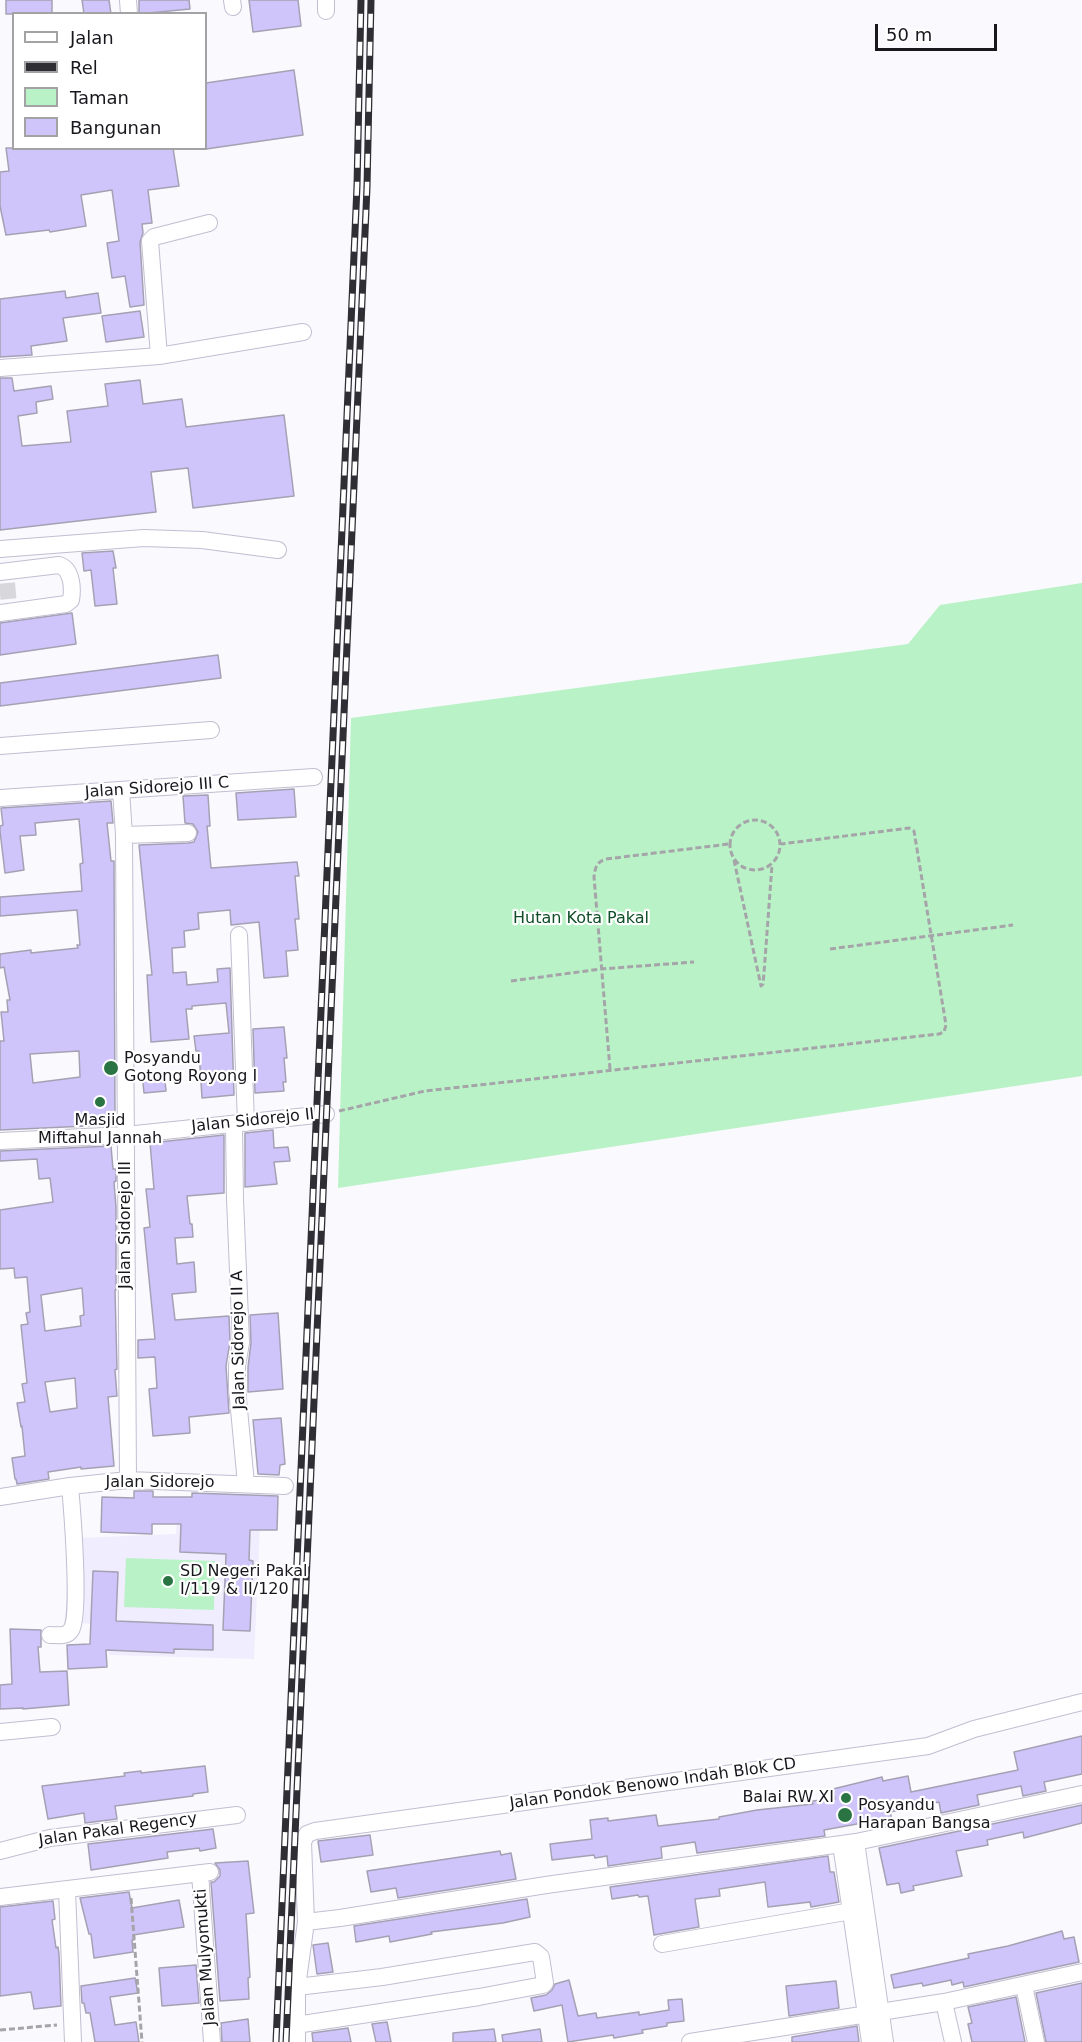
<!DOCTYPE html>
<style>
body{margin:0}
#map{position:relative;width:1082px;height:2042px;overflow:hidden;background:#faf9fe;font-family:"DejaVu Sans",sans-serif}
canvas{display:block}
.legend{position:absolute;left:12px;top:12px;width:195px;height:138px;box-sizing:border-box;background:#fff;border:2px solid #a3a2a5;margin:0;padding:8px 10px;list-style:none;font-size:18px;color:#18171d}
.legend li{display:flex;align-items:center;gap:12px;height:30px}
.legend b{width:30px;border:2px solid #a3a2a5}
.scale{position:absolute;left:875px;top:24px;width:122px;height:27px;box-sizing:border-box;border:3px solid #18171d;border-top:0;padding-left:8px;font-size:18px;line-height:21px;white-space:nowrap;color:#18171d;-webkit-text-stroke:4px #fff;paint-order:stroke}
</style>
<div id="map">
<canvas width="1082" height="2042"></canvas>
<ul class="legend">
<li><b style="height:8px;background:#fff"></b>Jalan</li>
<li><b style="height:8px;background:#2f2e34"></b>Rel</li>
<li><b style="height:16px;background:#b9f2c6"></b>Taman</li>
<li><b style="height:16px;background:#d0c5fa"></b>Bangunan</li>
</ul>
<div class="scale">50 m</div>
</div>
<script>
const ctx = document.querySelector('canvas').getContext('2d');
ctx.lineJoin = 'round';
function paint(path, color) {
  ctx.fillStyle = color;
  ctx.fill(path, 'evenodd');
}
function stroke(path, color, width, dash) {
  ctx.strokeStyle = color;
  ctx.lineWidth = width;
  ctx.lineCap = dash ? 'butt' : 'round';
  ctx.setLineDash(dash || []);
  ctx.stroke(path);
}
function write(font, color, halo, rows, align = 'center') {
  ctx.font = font + ' "DejaVu Sans",sans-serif';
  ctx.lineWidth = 4.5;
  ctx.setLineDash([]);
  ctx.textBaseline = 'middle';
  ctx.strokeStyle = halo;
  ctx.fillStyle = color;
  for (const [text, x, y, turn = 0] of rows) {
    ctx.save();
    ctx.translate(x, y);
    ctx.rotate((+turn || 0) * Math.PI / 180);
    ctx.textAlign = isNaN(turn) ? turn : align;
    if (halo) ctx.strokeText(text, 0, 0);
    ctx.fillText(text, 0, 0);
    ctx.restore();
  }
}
const built = new Path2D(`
 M177 1523 260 1524 254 1659 109 1655 108 1625 80 1623 77 1538 176 1534Z`);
const green = new Path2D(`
 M1082 583V1076L338 1188 351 718 908 644 940 605Z
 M126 1558 215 1561 214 1610 124 1607Z`);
const building = new Path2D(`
 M6 0H52V14H6Z
 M82 0H109L111 14H84Z
 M139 0H189L190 9 139 14Z
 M249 0H298L301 26 253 32Z
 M294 70 303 135 206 149V83Z
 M6 148H173L179 186 148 190 152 223 142 224 143 233 140 242 144 305 130 307 125 276 112 278 107 243 119 241 112 190 81 195 86 226 50 232 49 230 6 235 0 206V172L9 171Z
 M65 291 66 298 98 293 101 313 63 318 67 341 31 346 32 355 0 357V299Z
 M140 311 144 337 106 342 102 316Z
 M0 378H12L14 391 51 386 53 399 36 402 37 413 18 416 22 446 71 442 67 411 108 406 105 384 140 380 143 404 182 399 186 427 284 415 294 496 193 508 188 468 151 472 156 512 0 530Z
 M113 551 116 568H113L117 604 95 606 91 570 84 571 82 553Z
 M72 613 76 644 0 655V623Z
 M218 655 221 678 0 706V683Z
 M294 789 296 817 238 820 236 793Z
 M208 795 210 826H207L211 868 297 862 299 876H295L299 919H295L298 950 286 951 288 976 264 978 259 922 231 925 230 910 198 913 199 929 184 931 185 947 172 948 173 973 186 972 187 985 218 982 217 969 230 968 234 1095 202 1098 199 1051H196L194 1036 229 1033 226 1003 192 1006V1009H186L189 1039 151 1042 147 975H152L139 845 188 843 194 842 198 832 193 824 185 823 183 796Z
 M111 801 113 823H107L111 861H114L115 1122 109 1123V1125L0 1130V1041H4L1 1012H8L7 1000H10L4 967 0 968V954L31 950V953L78 948 77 945H80L77 910 0 916V897L82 891 80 864 83 863 79 819 35 823 36 835 20 836 24 870 5 873 0 831V826L3 825 1 808ZM79 1051 80 1077 33 1083 30 1054Z
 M284 1027 287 1058H284L286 1082H283L284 1091 255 1093 253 1029Z
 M164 1072 166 1091 144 1093 142 1074Z
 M273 1130 274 1148 288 1147 290 1161 274 1162 277 1184 245 1187V1133Z
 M224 1135V1193L187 1196 190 1224H192L193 1237 175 1238 177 1264 194 1262 196 1292 172 1294 175 1320 229 1316 230 1342 226 1366 229 1413 189 1417 190 1433 153 1436 149 1389 157 1388 155 1357 138 1358V1340L155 1339 144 1228 150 1227 146 1189H154L150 1143Z
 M111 1146 113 1169H116V1181L114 1182 116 1207V1290H115L117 1369 115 1370 117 1396 108 1397 114 1466 81 1469V1467L48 1472 49 1479 17 1484 16 1479H15L12 1458 25 1456 22 1426 21 1427 17 1403 25 1402 22 1384 27 1383 21 1325 28 1324 26 1313 30 1312 27 1277 15 1278 14 1268 0 1269V1210L53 1202 50 1178 39 1179 37 1159 0 1161V1151ZM82 1288 84 1315 80 1316 81 1326 45 1331 41 1295ZM75 1378 77 1408 50 1412 45 1382Z
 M278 1313 283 1389 248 1392V1367L251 1343 250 1315Z
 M281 1418 285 1464 280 1465 279 1475 258 1474 253 1420Z
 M134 1491H153V1497H192V1493L278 1496 277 1530H250L249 1560 253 1561 250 1631 223 1630 226 1554 180 1552 181 1524H152V1534L101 1532 102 1497 134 1498Z
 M93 1571 118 1572 116 1621 213 1625V1650L174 1649V1653L106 1650 107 1667 68 1669 67 1645 90 1644Z
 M10 1629 41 1630V1647H38L40 1672 67 1671 69 1705 23 1709V1708L0 1709V1685L12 1684Z
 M1082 1736V1774L1044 1782 1046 1791 1023 1796 1021 1786 977 1795 979 1805 941 1813 939 1802 924 1805 890 1812 893 1823 874 1827 873 1821 868 1822 824 1830 825 1836 697 1853 695 1842 661 1847 662 1858 608 1866 607 1856 595 1858 594 1855 552 1860 550 1844 592 1839 590 1820 608 1818V1821L656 1815 658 1826 719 1819V1817L757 1810 813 1804 812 1801 835 1799 833 1789 882 1777 883 1781 908 1776 911 1792 1018 1770 1014 1752Z
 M205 1766 208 1792 193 1794V1796L115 1806 117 1819 85 1823 84 1813 48 1819 42 1786 125 1776 124 1773 141 1771V1773Z
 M1082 1805V1823L1024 1838 1023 1832 987 1840 988 1845 956 1851 962 1876 913 1886 914 1890 901 1893 899 1883 887 1885 879 1848Z
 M213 1829 216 1848 200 1851 199 1848 167 1852 168 1858 91 1870 88 1844Z
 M370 1835 373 1855 321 1862 318 1841Z
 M500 1851 501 1855 511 1853 516 1879 398 1898 396 1888 371 1892 367 1871Z
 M828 1856 830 1872H834L839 1902 811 1907 810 1902 768 1907 765 1882 719 1889 720 1896 695 1899 699 1927 654 1935 648 1896 639 1897 638 1895 612 1899 610 1887Z
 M248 1861 254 1913 246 1914 250 1977 248 1978 249 1999 220 2001 211 1882H214L220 1876V1870L215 1863Z
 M129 1892 132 1908 179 1900 184 1927 133 1935 134 1940H132L133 1952 94 1958 91 1934H89L80 1898Z
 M527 1899 530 1917 503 1923 431 1932 432 1934 390 1942 389 1936 356 1942 354 1926Z
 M53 1901 55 1919 52 1920 56 1948 58 1947 59 1954 61 2006 34 2009 31 1992 0 1996V1907Z
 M1062 1931 1064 1939 1074 1937 1079 1962 964 1987 963 1982 952 1985 951 1980 923 1986 922 1983 894 1988 891 1975 969 1958 968 1954 1008 1946Z
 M328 1943 333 1972 317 1974 313 1945Z
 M196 1965 199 2003 162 2006 159 1968Z
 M135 1978 138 1993 110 1997 115 2025 136 2022 139 2042H95L90 2013H86L84 2003H82L81 1986Z
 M569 1980 578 2016 596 2013 597 2018 639 2012V2015L669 2010 668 2000 682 1999 684 2021 667 2023V2026L642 2030 643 2033 614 2038 613 2035 568 2042 562 2005 534 2011 531 1998 546 1995 552 1990 555 1984Z
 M836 1981 839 2008 789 2016 786 1986Z
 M1082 1983V2042H1046L1036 1993Z
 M1016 1997 1025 2042H972L968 2024 972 2023 968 2007Z
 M248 2019 250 2042H222L221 2023Z
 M387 2022 391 2042H376L372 2024Z
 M857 2026 859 2042H792V2037Z
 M348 2028 351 2042H313L312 2033Z
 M494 2029 496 2042H453V2033Z
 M540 2029 542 2042H503L502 2035Z`);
const minorTunnel = new Path2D(`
 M7 583 9 605`);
const path = new Path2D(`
 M730 845a25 25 0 1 1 50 0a25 25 0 1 1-50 0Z
 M734 860 761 986 763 984 764 973 772 865
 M830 949 1013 925
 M511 981 601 969 694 962
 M610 1069 594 877C595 867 597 862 606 859L729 844
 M339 1111 425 1091 939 1034 944 1032 946 1025 914 831 909 828 781 844
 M131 1898 142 2042
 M0 2030 57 2025`);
const minor = new Path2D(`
 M128 0 129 14
 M232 0 233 7
 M326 11V0
 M159 356 303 332
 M0 368 159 356 150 241 154 237 209 223
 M0 549 144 538 202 540 278 550
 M0 572 59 565C72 569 73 588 71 600L66 604 0 613
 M0 746 211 730
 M121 790 124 835 128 1480
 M0 798 314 777
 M124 835 188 833
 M239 935 246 1123
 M234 1124 235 1199 241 1343 237 1366V1388L246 1484
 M0 1141 126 1135 326 1114
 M0 1497 70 1486 128 1480 285 1486
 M50 1635C57 1635 67 1637 71 1630 81 1616 72 1508 70 1486
 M0 1732 52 1727
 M856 1842 885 2042
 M841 1844 870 2042
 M0 1851 50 1838 237 1815
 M200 1873 212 2042
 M67 1890 73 2042
 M0 1897 210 1872
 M306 1922 303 1842 307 1834 315 1831 928 1746 974 1729 1082 1702
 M662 1944 851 1911
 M1024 1986 1036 2042
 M297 1987 306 1922 340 1918 546 1885 856 1842 1082 1794
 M944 2002 953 2042
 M296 2025 479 1997 543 1985 545 1983 541 1957 535 1952 382 1977 297 1987V2042
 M690 2042 944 2002 1082 1972`);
const rail = new Path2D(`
 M276 2042 357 186 361 0
 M286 2042 367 187 371 0`);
const markers = [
 [111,1068,8,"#297442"],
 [100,1102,6,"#297442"],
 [168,1581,6,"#297442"],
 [846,1798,6,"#297442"],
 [845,1815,8,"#297442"]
];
const streetNames = [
 ["Jalan Sidorejo III C",157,788,-4],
 ["Jalan Sidorejo II",253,1121,-6],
 ["Jalan Sidorejo III",126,1225,-90],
 ["Jalan Sidorejo II A",239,1340,-91],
 ["Jalan Sidorejo",160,1483],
 ["Jalan Pondok Benowo Indah Blok CD",653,1784,-8],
 ["Jalan Pakal Regency",118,1830,-8],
 ["Jalan Mulyomukti",206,1957,-94]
];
const parkNames = [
 ["Hutan Kota Pakal",581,919]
];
const poiNames = [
 ["Posyandu",124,1059],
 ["Gotong Royong I",124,1077],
 ["Masjid",100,1121,"center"],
 ["Miftahul Jannah",100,1139,"center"],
 ["SD Negeri Pakal",180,1572],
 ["I/119 & II/120",180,1590],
 ["Balai RW XI",834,1798,"right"],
 ["Posyandu",858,1806],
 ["Harapan Bangsa",858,1824]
];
paint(built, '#f0edfe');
paint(green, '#b9f2c6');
paint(building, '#d0c5fa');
stroke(building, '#a5a1b4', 1.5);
stroke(minorTunnel, '#d8d7dc', 16, [16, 8]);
stroke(minor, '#c1bed1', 18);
stroke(path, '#a5a4a9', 3, [6, 3]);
stroke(minor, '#fff', 16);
stroke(rail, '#2f2e34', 7);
stroke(rail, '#fff', 4.5, [14]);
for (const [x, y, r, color] of markers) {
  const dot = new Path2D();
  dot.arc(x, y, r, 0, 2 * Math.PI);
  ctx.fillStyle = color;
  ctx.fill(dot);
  stroke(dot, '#fff', 2);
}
write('16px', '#18171d', '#fff', streetNames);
write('16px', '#0f4e27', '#fff', parkNames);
write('16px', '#18171d', '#fff', poiNames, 'left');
</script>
